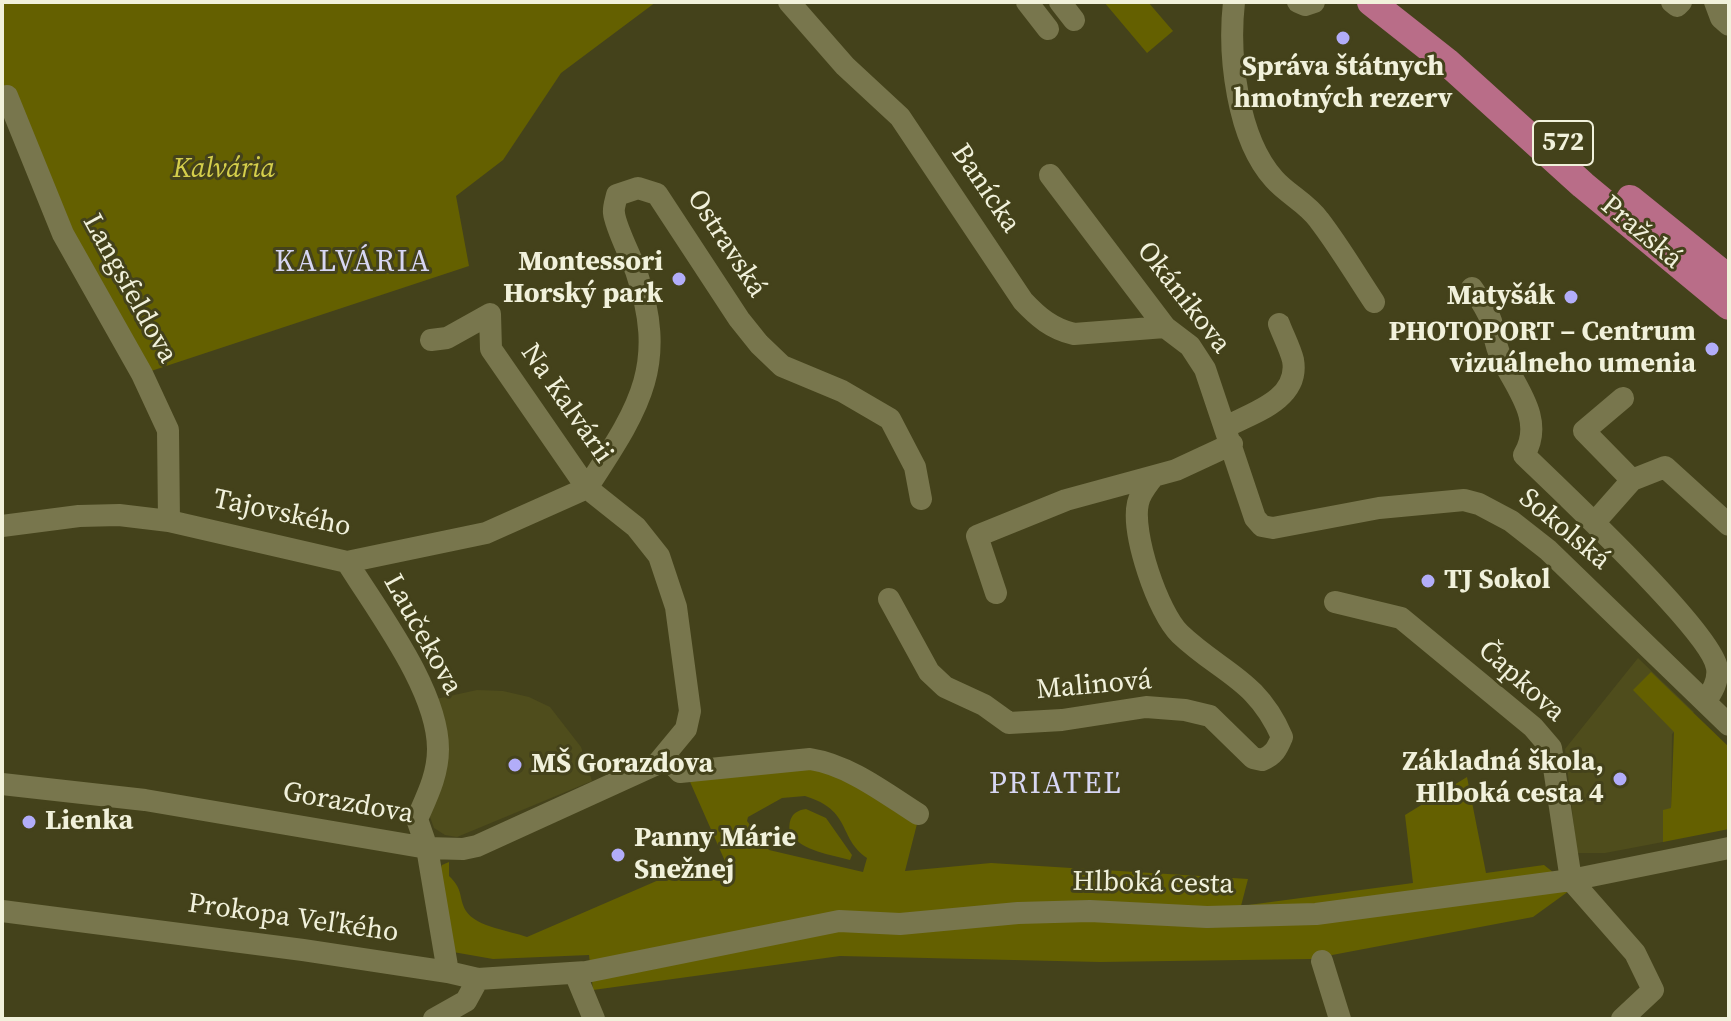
<!DOCTYPE html>
<meta charset="utf-8">
<style>
body{margin:0}
#map{position:relative;width:1731px;height:1021px;overflow:hidden;background:#44421b;font-family:"Source Serif 4",serif}
canvas{display:block}
.frame{position:absolute;inset:0;border:4px solid #f1f1db;pointer-events:none}
</style>
<div id="map">
<canvas width="1731" height="1021"></canvas>
<div class="frame"></div>
</div>
<script>
const ctx = document.querySelector('canvas').getContext('2d');
ctx.lineJoin = 'round';
function paint(path, color) {
  ctx.fillStyle = color;
  ctx.fill(path, 'evenodd');
}
function stroke(path, color, width, dash) {
  ctx.strokeStyle = color;
  ctx.lineWidth = width;
  ctx.lineCap = dash ? 'butt' : 'round';
  ctx.setLineDash(dash || []);
  ctx.stroke(path);
}
function write(font, color, halo, rows, align = 'center') {
  ctx.font = font + ' "Source Serif 4",serif';
  ctx.lineWidth = 6;
  ctx.setLineDash([]);
  ctx.textBaseline = 'middle';
  ctx.strokeStyle = halo;
  ctx.fillStyle = color;
  for (const [text, x, y, turn = 0] of rows) {
    ctx.save();
    ctx.translate(x, y);
    ctx.rotate((+turn || 0) * Math.PI / 180);
    ctx.textAlign = isNaN(turn) ? turn : align;
    if (halo) ctx.strokeText(text, 0, 0);
    ctx.fillText(text, 0, 0);
    ctx.restore();
  }
}
const built = new Path2D(`
 M1638 658 1694 712 1672 734 1671 809 1663 811V842L1605 853H1577L1565 749Z
 M477 690 503 691 529 697 550 707 581 747 592 781 457 837 445 835 434 828 429 814 436 699Z`);
const green = new Path2D(`
 M2 2H656L561 73 503 160 456 196 469 266 142 374 2 97Z
 M1104 2H1148L1173 31 1147 53Z
 M1651 672 1729 747V829L1663 842V810L1671 808 1674 732 1633 690Z
 M823 765 918 820 905 871 991 863 1248 879 1241 906 1413 883 1405 815 1467 777 1486 873 1544 865 1573 888 1533 917 1311 959 1100 962 840 956 593 990 589 955 493 959 453 952 440 870 442 865 449 862V876C464 890 458 897 466 911 476 927 511 931 527 937L668 876 732 877 687 775ZM805 796C853 811 837 837 867 858L863 872 769 850 747 821 748 817 782 798Z
 M806 809 826 818 852 855 850 860C830 854 804 852 790 834 788 821 791 811 806 809Z`);
const minor = new Path2D(`
 M789 2 845 66 900 117 1023 301C1038 317 1052 329 1074 334L1165 327
 M1027 2 1048 29
 M1060 2 1074 20
 M1234 2C1228 55 1237 138 1274 179 1287 194 1307 203 1319 220 1339 246 1356 275 1374 302
 M1298 2 1305 5 1314 2
 M1672 2 1677 6 1681 2
 M1715 2 1721 18 1729 25
 M2 97 7 96 63 234 142 374 168 430 169 521
 M1050 175 1165 327 1190 346 1205 369 1255 518 1262 526 1273 528 1379 508 1464 500 1479 504 1511 521 1548 550 1729 725
 M1472 288C1479 298 1487 309 1491 321 1494 332 1495 346 1501 357 1516 388 1545 420 1524 455 1558 488 1712 632 1717 668 1719 680 1712 693 1705 701
 M1623 398 1584 431 1632 480
 M1225 427C1253 413 1300 399 1293 360 1290 348 1283 335 1279 324
 M587 488C638 409 669 367 636 271 631 257 615 226 614 213 613 208 616 200 617 195L638 188 657 194 739 319 759 344 782 366 842 391 890 419 915 467 921 499
 M1594 523 1632 480 1665 467 1729 525
 M2 526 79 516 119 515 169 521 347 562 486 533 587 488
 M347 562C378 612 438 690 438 749 438 775 427 796 417 819L427 848 448 972
 M996 593 977 536 1066 500 1176 470 1232 444
 M889 599 929 672 945 687 984 705 1009 723 1062 720 1146 707 1185 710 1210 716 1253 758 1262 760C1274 755 1277 749 1282 737 1257 679 1221 673 1180 634 1158 613 1131 533 1138 503 1140 493 1148 484 1153 477
 M1335 602 1401 618 1533 727 1551 748 1571 880
 M665 756 680 772 810 759C849 765 885 793 918 814
 M2 784 145 800 427 848 463 849 477 846 657 764 686 729 690 711 676 607 659 556 636 527 587 488 491 349 490 314 447 338 431 340
 M1571 880 1635 953 1653 990 1622 1019
 M2 911 303 950 448 972 478 979 586 972 839 921 900 924 1018 913 1090 911 1207 917 1316 914 1571 880 1729 848
 M1322 961 1340 1019
 M575 973 594 1019
 M434 1019 466 1001 478 979`);
const major = new Path2D(`
 M1371 2 1447 62 1583 185 1729 306
 M1630 199 1729 279`);
const markers = [
 [1343,38,8,"#b2adf9"],
 [679,279,8,"#b2adf9"],
 [1571,297,8,"#b2adf9"],
 [1712,349,8,"#b2adf9"],
 [1428,581,8,"#b2adf9"],
 [515,765,8,"#b2adf9"],
 [1620,779,8,"#b2adf9"],
 [29,822,8,"#b2adf9"],
 [618,855,8,"#b2adf9"]
];
const shields = [
 [1563,143,60]
];
const shieldNames = [
 ["572",1563,143]
];
const poiNames = [
 ["Správa štátnych",1343,68,"center"],
 ["hmotných rezerv",1343,100,"center"],
 ["Montessori",663,263],
 ["Horský park",663,295],
 ["Matyšák",1555,297],
 ["PHOTOPORT – Centrum",1696,333],
 ["vizuálneho umenia",1696,365],
 ["TJ Sokol",1444,581,"left"],
 ["Základná škola,",1604,763],
 ["Hlboká cesta 4",1604,795],
 ["MŠ Gorazdova",531,765,"left"],
 ["Lienka",45,822,"left"],
 ["Panny Márie",634,839,"left"],
 ["Snežnej",634,871,"left"]
];
const parkNames = [
 ["Kalvária",224,170]
];
const streetNames = [
 ["Banícka",985,189,56],
 ["Pražská",1641,233,40],
 ["Ostravská",726,244,57],
 ["Langsfeldova",129,289,61],
 ["Okánikova",1183,298,52],
 ["Na Kalvárii",566,404,55],
 ["Tajovského",282,514,12],
 ["Sokolská",1564,530,40],
 ["Laučekova",422,635,61],
 ["Čapkova",1521,682,42],
 ["Malinová",1094,686,-5],
 ["Gorazdova",348,804,10],
 ["Hlboká cesta",1153,884,1],
 ["Prokopa Veľkého",293,919,8]
];
const neighbourhoodNames = [
 ["KALVÁRIA",353,263],
 ["PRIATEĽ",1056,785]
];
paint(built, '#4f4d1c');
paint(green, '#646000');
stroke(minor, '#78764d', 22);
stroke(major, '#b96d88', 28);
for (const [x, y, r, color] of markers) {
  const dot = new Path2D();
  dot.arc(x, y, r, 0, 2 * Math.PI);
  ctx.fillStyle = color;
  ctx.fill(dot);
  stroke(dot, '#44421b', 3);
}
for (const [x, y, w] of shields) {
  const box = new Path2D();
  box.roundRect(x - w / 2, y - 22, w, 44, 6);
  ctx.fillStyle = '#44421b';
  ctx.fill(box);
  stroke(box, '#f1f1db', 2);
}
write('bold 26px', '#f1f1db', null, shieldNames);
write('bold 28px', '#f1f1db', '#44421b', poiNames, 'right');
write('italic 28px', '#d4ce4b', '#44421b', parkNames);
write('28px', '#f1f1db', '#44421b', streetNames);
ctx.letterSpacing = '2px';
write('30px', '#d7d6f3', '#44421b', neighbourhoodNames);
ctx.letterSpacing = '0px';
</script>
